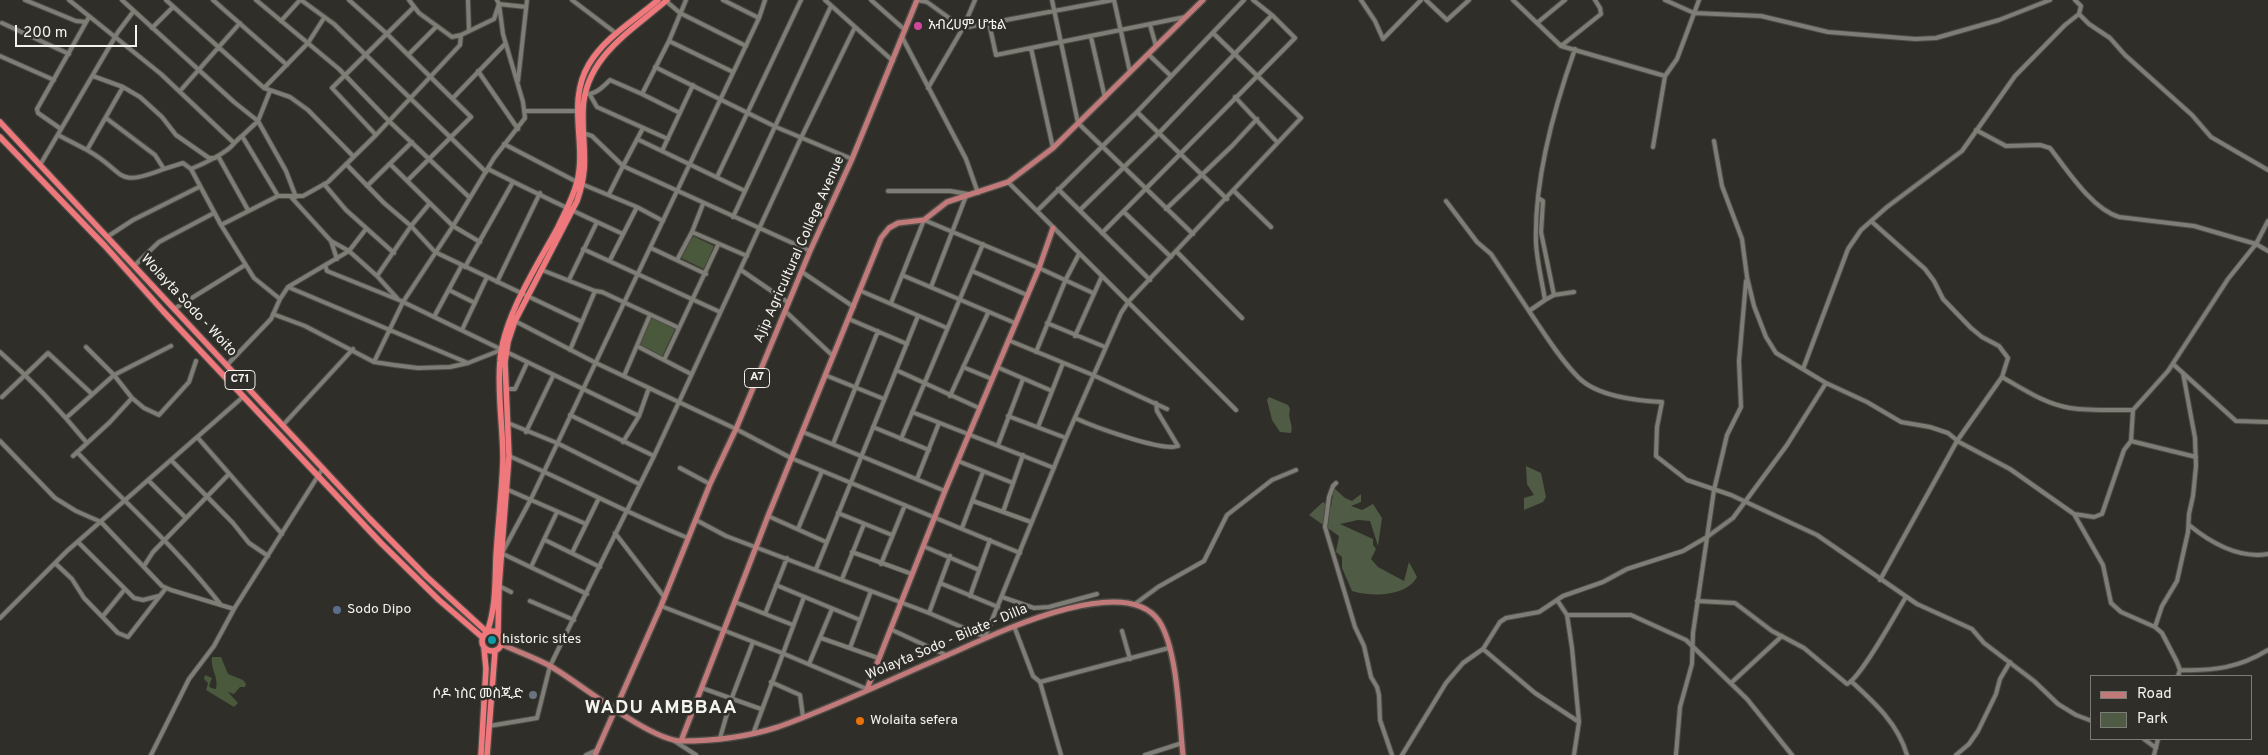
<!DOCTYPE html>
<meta charset="utf-8">
<style>
body{margin:0}
#map{position:relative;width:2268px;height:755px;overflow:hidden;background:#2f2e28;font-family:Overpass,sans-serif}
canvas{display:block}
.legend{position:absolute;left:2090px;top:675px;width:162px;height:65px;box-sizing:border-box;background:#2f2e28;border:1px solid #7d7d78;margin:0;padding:6px 9px;list-style:none;font-size:15px;color:#f3f3ef}
.legend li{display:flex;align-items:center;gap:10px;height:25px}
.legend b{width:25px;border:1px solid #7d7d78}
.scale{position:absolute;left:15px;top:25px;width:122px;height:22px;box-sizing:border-box;border:2px solid #f3f3ef;border-top:0;padding-left:6px;font-size:15px;line-height:18px;white-space:nowrap;color:#f3f3ef;-webkit-text-stroke:4px #2f2e28;paint-order:stroke}
</style>
<div id="map">
<canvas width="2268" height="755"></canvas>
<ul class="legend">
<li><b style="height:6px;background:#c17a79"></b>Road</li>
<li><b style="height:14px;background:#505b45"></b>Park</li>
</ul>
<div class="scale">200 m</div>
</div>
<script>
const ctx = document.querySelector('canvas').getContext('2d');
ctx.lineJoin = 'round';
function paint(path, color) {
  ctx.fillStyle = color;
  ctx.fill(path, 'evenodd');
}
function stroke(path, color, width, dash) {
  ctx.strokeStyle = color;
  ctx.lineWidth = width;
  ctx.lineCap = dash ? 'butt' : 'round';
  ctx.setLineDash(dash || []);
  ctx.stroke(path);
}
function write(font, color, halo, rows, align = 'center') {
  ctx.font = font + ' Overpass,"Noto Sans Ethiopic",sans-serif';
  ctx.lineWidth = 5;
  ctx.setLineDash([]);
  ctx.textBaseline = 'middle';
  ctx.strokeStyle = halo;
  ctx.fillStyle = color;
  for (const [text, x, y, turn = 0] of rows) {
    ctx.save();
    ctx.translate(x, y);
    ctx.rotate((+turn || 0) * Math.PI / 180);
    ctx.textAlign = isNaN(turn) ? turn : align;
    if (halo) ctx.strokeText(text, 0, 0);
    ctx.fillText(text, 0, 0);
    ctx.restore();
  }
}
const green = new Path2D(`
 M1269 397 1288 405 1290 409C1287 419 1294 425 1291 433L1280 432 1272 420 1267 400Z
 M1526 466 1541 473 1546 497 1543 502 1524 510V498L1534 495 1527 484Z
 M1334 488 1345 498 1352 501 1361 494V502L1351 506 1362 510 1373 504 1382 518 1378 546 1370 521 1358 520 1340 524 1373 539V545L1376 549 1371 559 1378 567 1404 581 1409 562 1417 577C1406 597 1371 597 1352 591L1342 568V557L1336 552 1339 536 1309 515 1323 502 1331 507Z`);
const forest = new Path2D(`
 M693 236 714 246 704 269 681 258Z
 M651 317 675 329 662 357 639 345Z
 M212 657H221L228 674 243 680 246 684 245 687H240L234 694 228 692 238 703 234 707 206 690 208 683 204 679 205 675 212 678 209 686 211 688 216 689C219 677 210 669 212 657Z`);
const minor = new Path2D(`
 M25 0 76 21 86 22
 M69 0 161 74 233 142
 M122 0 234 102 258 121 286 171 296 197
 M166 0 264 88 290 97 308 110 353 156
 M213 0 287 65
 M256 0 339 69 389 121 469 197
 M301 0 334 24 486 172
 M349 0 387 34 471 117 408 180
 M409 0 419 13 452 37 461 35 494 19 499 4 497 0
 M468 0 469 31
 M572 0 617 34
 M723 0 759 18
 M825 0 893 61
 M871 0 905 30
 M917 0 927 2 963 28 1113 0
 M1052 0 1078 123 1193 234
 M1114 0 1130 72
 M1361 0 1375 21 1383 39 1421 0
 M1426 0 1447 20 1469 0
 M1513 0 1537 23 1565 0
 M1665 0 1694 13 1761 16 1828 32 1915 39 1936 38 1999 20 2050 0
 M666 1 680 13 746 46
 M2079 14 2089 24 2110 38 2125 55 2192 115 2211 137 2268 170
 M281 21 300 0
 M2 23 69 54
 M989 23 996 55 1185 17
 M1537 23 1561 46 1665 76
 M1150 25 1156 46
 M152 28 173 7
 M902 37 966 159 978 193
 M1091 37 1105 98
 M669 41 733 72
 M1561 46 1601 14 1600 8 1595 0
 M1031 48 1053 148
 M1575 49C1554 108 1534 181 1536 243 1537 262 1542 281 1545 300L1529 311C1544 333 1559 358 1578 377 1596 396 1637 401 1662 402L1657 427 1656 456 1687 480 1731 495 1817 535 1917 604 1972 629 1984 643 2034 681 2058 704 2076 715 2092 721
 M1148 54 1171 76
 M408 55 437 26
 M0 56 54 80
 M655 67 776 127 852 159
 M478 71 518 129
 M93 76 123 87 140 97 162 117 176 135 209 158H215
 M518 81 527 0
 M264 88 308 43 324 18
 M928 88 963 28 975 0
 M180 91 240 23
 M270 91 258 121 242 136 278 196
 M585 94C595 95 603 87 610 80L642 94 669 41 686 0
 M642 94 680 113
 M590 95 597 107 668 139
 M1235 97 1277 142
 M453 98 505 44
 M525 111H577
 M1137 112 1227 199
 M61 129 38 113 37 109 89 17
 M1976 130 2006 146 2040 145 2050 148C2067 170 2092 209 2119 217L2194 226 2256 244 2268 251
 M583 133 592 136 623 166 643 128
 M58 135 87 150 123 87
 M376 135 332 88 414 7
 M637 139 745 191
 M1714 141 1722 186 1742 239 1747 277 1754 306 1766 337 1776 353 1826 383 1867 402 1901 422 1930 427 1948 433 1959 442 2010 469 2074 514 2103 565 2111 603 2121 612 2155 627 2162 633 2177 662 2180 670 2178 676
 M504 144 577 182 637 207 663 221
 M1653 147 1665 76 1677 59 1699 0
 M87 150C127 172 113 189 164 169L155 155 106 118
 M662 151 693 85
 M218 156 248 210
 M346 164 384 203 411 226 435 252 582 322
 M390 164 453 226 480 242
 M40 165 118 32 133 12
 M164 169 183 163 191 169C203 164 216 158 227 150 233 146 236 140 242 136
 M191 169 221 225 254 278 280 299
 M488 169C533 192 577 213 623 234
 M717 177 801 0
 M1008 182 1236 410
 M324 184 346 210 394 253
 M367 186 412 142
 M1058 189 1150 280
 M888 191H950L968 194
 M1234 191 1271 227
 M609 194 623 166 810 251
 M291 197 331 241 349 251 377 276 397 298
 M1538 198 1543 201 1541 232 1554 295
 M1446 201 1477 242 1491 254 1529 311
 M1166 209 1232 146 1257 119
 M1080 210 1159 133 1272 15
 M1037 211 1137 112 1244 0
 M1124 212 1171 257
 M733 217 831 6
 M1871 221 1925 269 1934 281 1943 299 1971 328 1982 337 1999 346 2008 358 2002 377 1957 441 1880 580
 M221 225 278 196H303L328 182 376 135 460 45 461 35
 M692 232 747 256
 M1102 233 1295 38 1272 15 1253 0
 M107 237 133 220 199 187
 M331 241 337 259
 M651 248 706 274
 M583 249 720 312
 M1176 251 1242 318
 M610 260 637 207
 M677 260 692 232 703 204
 M325 265 327 271 399 300 639 416
 M134 266 159 242 214 213
 M465 267 513 182
 M542 270 595 291
 M741 270 789 303
 M972 271 1027 295
 M802 272 854 307
 M902 275 1015 323
 M377 276 411 226 430 203
 M569 280 597 222
 M497 282 540 193
 M288 287 468 363
 M931 287 966 196
 M449 290 475 303
 M861 291 947 328
 M1545 300 1554 295 1574 292
 M891 303 924 220 1039 268 1093 293
 M174 309 245 265
 M785 311 833 356
 M273 314 305 326 374 362 394 365 418 368 450 367 468 363 501 350
 M434 317 462 265
 M849 319 907 344
 M515 321 596 363 736 429 791 458 1020 553
 M1047 323 1105 347
 M462 330 487 277
 M1075 336 1102 276
 M1008 340 1093 375 1167 409
 M637 346 691 374
 M570 350 595 291 602 292 679 328
 M0 352C32 380 60 410 87 443
 M1036 352 1066 279 1079 254
 M664 360 718 245
 M374 362 403 302 453 226 494 158 525 118 523 102 503 34 499 4 526 7
 M2173 364 2236 421 2268 422
 M227 365 271 319 280 299 288 287 349 251 366 229
 M963 367 992 379
 M997 367 1052 391
 M1803 369 1848 249 1861 230 1887 207 1962 151 2015 76 2065 25 2079 14 2081 6 2075 0
 M896 370 979 408
 M825 375 884 399
 M624 376 650 315
 M2002 377C2023 389 2045 404 2070 408 2090 411 2112 410 2133 410
 M506 389H515L527 363
 M950 396 988 313
 M2 397 48 353 92 394
 M132 398 144 408 159 415 189 382 196 361
 M912 412 1054 468
 M570 415 654 456
 M1008 416 1066 438
 M66 418 114 375 171 346
 M1075 418C1092 426 1162 452 1178 446L1157 411 1156 403
 M508 423 557 443 639 484
 M283 425 353 349
 M873 427 929 450
 M1038 427 1063 363
 M526 432 553 376
 M803 432 945 491
 M198 438 282 534
 M901 439 983 244
 M0 441 55 498 76 511 101 522 162 586 171 590 234 609
 M2131 441 2196 457
 M623 442 639 416 649 388
 M833 444 878 331
 M998 445 1023 379
 M77 452C125 503 178 549 221 605
 M73 456 110 422 132 398 114 375 86 347
 M509 456C569 482 627 513 688 538
 M172 461 233 523 249 543 268 556
 M958 461 1013 483
 M680 468 710 484
 M917 479 939 423
 M149 481 186 518
 M1336 483 1333 486 1329 497 1325 527 1355 627 1364 646 1371 677 1377 687 1379 695 1380 720 1392 755
 M506 489 586 524
 M973 501 1031 522
 M1003 512 1023 455
 M838 513 892 535
 M2074 514 2094 517 2102 514 2124 450 2131 441 2133 410 2168 371 2228 279 2256 244 2268 221
 M768 516 826 542
 M696 520 726 536 929 613 985 637 1066 438 1121 313 1129 301 1301 118 1213 33
 M2189 525C2211 543 2238 559 2268 554
 M962 528 983 472
 M798 529 822 471
 M615 533 665 598
 M545 540 600 567
 M78 542 134 598 143 600 159 596
 M923 546 979 570
 M852 552 912 574
 M501 553 587 594
 M502 553 531 499 759 18 765 0
 M572 553 599 498
 M55 563 72 579 84 598 118 633 128 637 166 588
 M881 564 905 505
 M144 566 153 552 228 475
 M531 567 557 512
 M816 569 918 316
 M842 579 864 524
 M940 583 998 607
 M776 585 860 620
 M499 586 511 592
 M970 596 990 540
 M1002 597 1034 608 1049 607 1097 594
 M1557 600 1567 615 1572 648 1579 722 1574 755
 M530 601 574 620
 M1697 601 1735 603 1772 631 1804 648 1847 684C1861 678 1896 613 1906 597
 M735 602 793 625
 M1135 604 1158 587 1204 561 1227 515 1272 480 1296 470
 M661 606 782 653 867 689
 M929 613 950 556
 M765 614 787 558
 M1567 615H1631L1686 640 1747 699 1792 755
 M103 616 125 589
 M0 618 67 551 244 396
 M1014 626 1033 676 1040 682 1169 648
 M2155 627 2162 606 2177 581 2188 532 2189 514 2193 496 2196 466 2195 438 2183 373
 M890 629 946 655
 M1122 631 1130 659
 M821 638 878 658
 M850 648 871 591
 M1483 649 1535 693 1579 722
 M809 664 832 609
 M2180 670C2213 671 2239 668 2268 650
 M771 682 800 695 803 717
 M1040 682 1061 755
 M1852 682C1875 703 1898 724 1907 755
 M1731 683 1782 636
 M702 688 761 709
 M489 726 537 718 550 666 654 456 801 138 855 27
 M753 734 804 597
 M720 738 731 700 753 642
 M2144 739 2156 748
 M673 740 696 755
 M151 755 189 679 214 646 234 609 323 468
 M586 755 597 750
 M1145 755 1182 743
 M1402 755 1446 683 1463 663 1483 649 1500 622 1506 618 1539 612 1563 596 1603 582 1627 569 1683 551 1707 537 1733 518 1787 445 1826 383
 M1676 755 1680 707 1692 664 1693 633 1714 490 1727 435 1741 407 1739 361 1746 281
 M1956 755 1969 744 1978 731 1996 694 2000 679 2010 662
 M2154 755 2158 739`);
const major = new Path2D(`
 M501 644C518 652 536 658 552 667 582 685 650 740 681 741 714 741 747 737 778 727 834 707 889 680 943 657 987 638 1123 569 1159 621 1178 650 1179 719 1183 755
 M867 689 945 491 1039 268 1053 228
 M681 741 768 516 881 238 889 228 898 223 924 220 947 202 1008 182 1053 148 1203 0
 M595 755 661 606 710 484 736 429 810 251 852 159 917 0`);
const highway = new Path2D(`
 M0 122 369 518 427 577 487 632C496 608 495 582 496 557 498 524 502 492 503 459 503 427 497 393 500 361 503 317 537 266 558 227 565 212 573 198 577 182 587 142 566 103 589 64 605 37 635 20 658 0
 M0 137 105 246 163 311 381 543 439 600 482 637
 M482 641a10 10 0 1 1 20 0a10 10 0 1 1-20 0Z
 M498 633 499 586 509 456 505 362 508 342 515 321 577 201C590 164 582 148 583 111 584 58 631 31 667 0
 M481 755 486 669 484 648
 M487 755 495 651`);
const markers = [
 [918,26,5,"#d1479c"],
 [337,610,5,"#5c6f8a"],
 [492,640,5,"#0f9aa8"],
 [533,695,5,"#6b7280"],
 [860,721,5,"#e8710a"]
];
const shields = [
 [757,378,25],
 [240,380,30]
];
const shieldNames = [
 ["A7",757,378],
 ["C71",240,380]
];
const poiNames = [
 ["አብረሀም ሆቴል",928,26],
 ["Sodo Dipo",347,610],
 ["historic sites",502,640],
 ["ሶዶ ነስር መስጂድ",523,695,"right"],
 ["Wolaita sefera",870,721]
];
const streetNames = [
 ["Ajip Agricultural College Avenue",800,250,-66],
 ["Wolayta Sodo - Woito",188,306,47],
 ["Wolayta Sodo - Bilate - Dilla",947,643,-23]
];
const districtNames = [
 ["WADU AMBBAA",661,709]
];
paint(green, '#505b45');
paint(forest, '#4a583b');
stroke(minor, '#4c4b46', 6);
stroke(major, '#4c4b46', 8);
stroke(highway, '#4c4b46', 8);
stroke(minor, '#7e7d76', 4);
stroke(major, '#c17a79', 5);
stroke(highway, '#ee787b', 5.5);
for (const [x, y, r, color] of markers) {
  const dot = new Path2D();
  dot.arc(x, y, r, 0, 2 * Math.PI);
  ctx.fillStyle = color;
  ctx.fill(dot);
  stroke(dot, '#2f2e28', 2);
}
for (const [x, y, w] of shields) {
  const box = new Path2D();
  box.roundRect(x - w / 2, y - 9.5, w, 19, 4);
  ctx.fillStyle = '#2f2e28';
  ctx.fill(box);
  stroke(box, '#f3f3ef', 1);
}
write('bold 12px', '#f3f3ef', null, shieldNames);
write('14px', '#f3f3ef', '#2f2e28', poiNames, 'left');
write('14px', '#f3f3ef', '#2f2e28', streetNames);
ctx.letterSpacing = '1px';
write('bold 19px', '#f3f3ef', '#2f2e28', districtNames);
ctx.letterSpacing = '0px';
</script>
